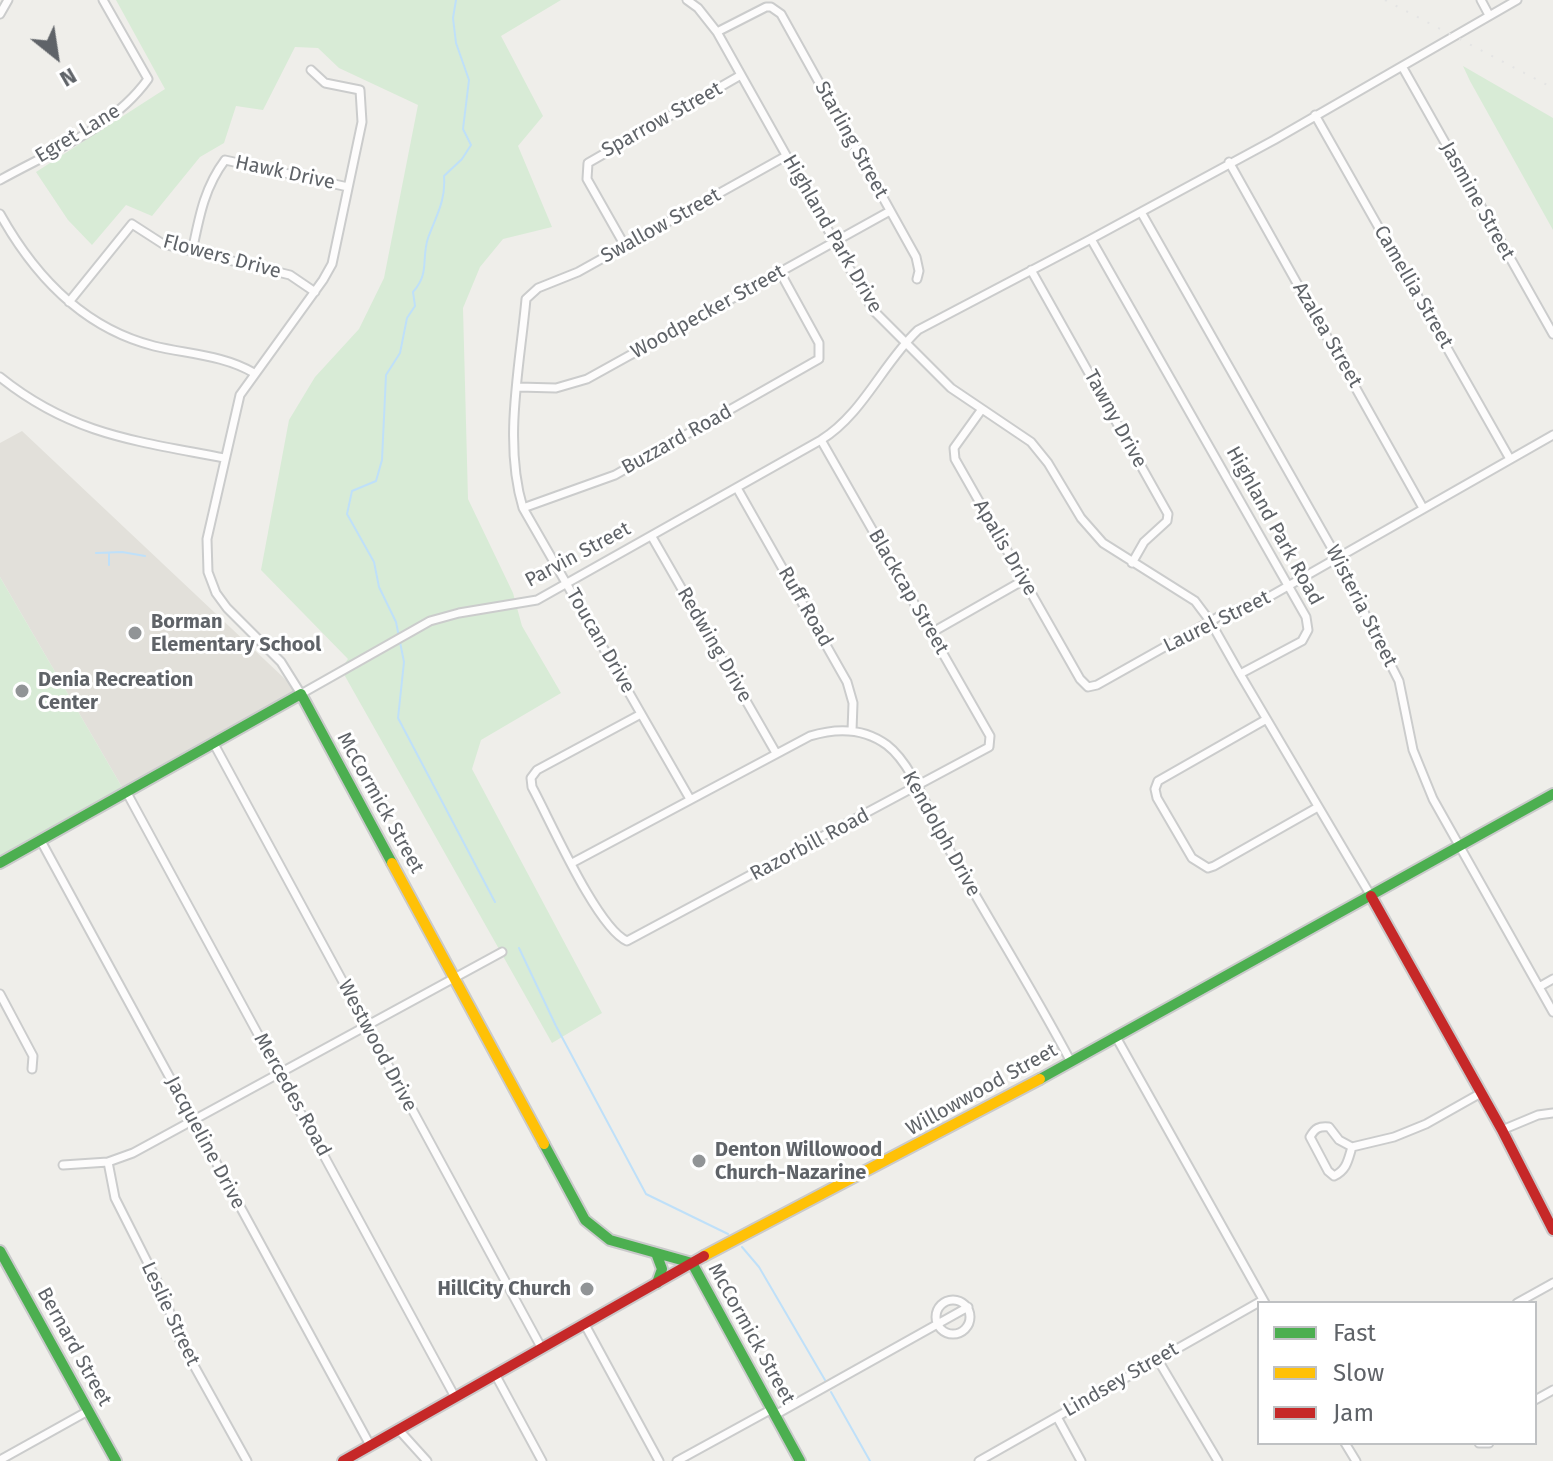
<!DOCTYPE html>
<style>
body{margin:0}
#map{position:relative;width:1553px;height:1461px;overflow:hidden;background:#efeeea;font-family:"Fira Sans",sans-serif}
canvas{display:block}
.legend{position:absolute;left:1257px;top:1301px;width:280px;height:144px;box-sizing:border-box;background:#fff;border:2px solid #bfc1c3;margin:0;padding:10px 14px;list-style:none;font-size:24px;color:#5f6368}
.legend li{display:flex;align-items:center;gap:16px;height:40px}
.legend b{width:40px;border:2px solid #bfc1c3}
.north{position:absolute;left:16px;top:16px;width:80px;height:80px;-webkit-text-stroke:6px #fff;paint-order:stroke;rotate:150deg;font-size:22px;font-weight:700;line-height:32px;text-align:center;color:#5f6368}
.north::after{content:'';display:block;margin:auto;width:28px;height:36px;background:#5f6368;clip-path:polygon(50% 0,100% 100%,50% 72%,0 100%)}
</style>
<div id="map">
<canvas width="1553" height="1461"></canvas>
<ul class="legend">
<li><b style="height:10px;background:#4caf50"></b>Fast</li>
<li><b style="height:10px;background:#ffc107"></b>Slow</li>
<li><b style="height:10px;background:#c62828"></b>Jam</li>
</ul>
<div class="north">N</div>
</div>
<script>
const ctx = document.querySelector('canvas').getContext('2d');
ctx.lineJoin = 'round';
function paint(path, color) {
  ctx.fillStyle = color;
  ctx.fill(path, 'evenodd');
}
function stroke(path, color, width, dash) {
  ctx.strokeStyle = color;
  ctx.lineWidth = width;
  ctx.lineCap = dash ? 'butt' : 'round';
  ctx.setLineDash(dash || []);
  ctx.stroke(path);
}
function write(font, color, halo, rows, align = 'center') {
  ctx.font = font + ' "Fira Sans",sans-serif';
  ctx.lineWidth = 6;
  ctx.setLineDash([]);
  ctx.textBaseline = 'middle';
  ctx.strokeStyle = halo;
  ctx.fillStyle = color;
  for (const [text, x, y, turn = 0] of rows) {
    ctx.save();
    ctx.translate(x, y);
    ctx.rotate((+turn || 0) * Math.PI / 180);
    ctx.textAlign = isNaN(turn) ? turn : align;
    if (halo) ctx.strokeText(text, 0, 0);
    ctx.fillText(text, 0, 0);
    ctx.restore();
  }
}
const education = new Path2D(`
 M22 431 301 694 126 794 0 577V443Z`);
const green = new Path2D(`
 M116 0H561L501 36 543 116 518 146 552 227 503 239 480 267 463 308 468 499 513 593 522 626 561 693 481 740 472 769 602 1013 552 1043 341 669 348 659 261 570 289 420 315 377 359 329 384 278 418 105 339 68 318 48 295 47 263 110 236 106 224 143 200 157 152 216 126 205 92 245 68 220 36 172 165 89Z
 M1463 66 1553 118V230L1470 81Z
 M0 577 126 794 0 864Z`);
const stream = new Path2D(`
 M456 0 453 18 456 43 469 80 463 129 471 145 462 159 444 176C446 201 436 216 428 238 421 260 430 273 413 292L415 306 407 318 400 353 386 375 382 460 376 481 352 491 347 514 374 562 379 587 396 622 404 662 398 718 495 902
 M96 553 122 552 145 556
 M109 554V565
 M519 948 556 1026 646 1194 728 1234
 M742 1247 759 1267 825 1380
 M831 1392 870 1461`);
const street = new Path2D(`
 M687 0 698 8 717 32 873 310 951 388 1031 442 1048 463 1081 518 1103 543 1195 601 1210 621 1240 674
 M1481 0 1489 15
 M0 14 8 0
 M717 32 766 7H771L781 14 916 257 919 271 917 279
 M1403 68 1553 334
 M311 70 325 83 360 90 362 122 332 264 323 280 240 395 207 539 208 572 216 593 227 608 281 662 301 694 430 621 459 613 537 600 821 440C863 414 883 363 918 330L1091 239
 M1315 115 1510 459
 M1229 162 1423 508
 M0 180C52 151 113 128 148 79L103 0
 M1141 212 1330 545 1399 681 1413 750 1433 799 1553 1012
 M0 214C34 275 83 328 154 346 187 354 224 355 254 373
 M625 246 587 179 588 163 741 75
 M192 252C199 218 204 188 225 160L348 187
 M1031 270 1168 514 1167 521 1144 542 1132 563
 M69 302 132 224 163 244 290 275 315 292
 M0 377C72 435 137 441 224 458
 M518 387 556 388 587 379 890 211
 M982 409 954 448 955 459 1080 679 1088 687 1097 685 1218 617 1267 598 1553 435
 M737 488 847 682 853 703 852 731
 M523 508 615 475 819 359V343L780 272
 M652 537 776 753
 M931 633 1024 580
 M641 714 537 770 531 778 532 787C550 820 597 928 627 941L989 747 990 736 821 440
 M1265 720 1158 781 1155 789 1157 798 1192 858 1208 868 1214 866 1318 807
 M214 744 541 1347
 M127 793 455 1397
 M690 799 523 508C503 442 520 366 526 299L538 288 578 272 786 156
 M41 841 370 1445
 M572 863 810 736C836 728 864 728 887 745 913 765 930 815 946 844 987 917 1032 988 1071 1062
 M1371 896 1240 674 1302 641 1308 630 1306 617 1091 239 1274 140 1517 0
 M1539 987 1553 979
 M0 994 33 1056 32 1069
 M1116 1037 1265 1303
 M1502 1130 1538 1115 1553 1113
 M1352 1147C1348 1160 1347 1170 1334 1176L1328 1171 1310 1137C1315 1128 1319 1126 1329 1127L1339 1140 1352 1147 1394 1137 1426 1124 1481 1093
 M108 1162 115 1198 165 1297 177 1335 247 1461
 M63 1165 108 1162 133 1153 502 952
 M936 1317a17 17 0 1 1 34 0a17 17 0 1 1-34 0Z
 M1517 1303 1553 1283
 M584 1323 659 1461
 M1158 1360 1218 1461
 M495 1374 542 1461
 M1535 1400 1553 1390
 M775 1415 968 1307
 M1057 1417 1081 1461
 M398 1429 427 1461
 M1345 1443 1356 1461
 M1479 1443H1489
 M0 1460 88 1411
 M677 1461 772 1409
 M979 1461 1263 1300`);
const fast = new Path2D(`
 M0 863 301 694 392 863
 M1040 1079 1553 794
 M544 1144 585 1220 610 1240 692 1263 800 1461
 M0 1251 116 1461
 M656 1253 662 1269 657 1283`);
const slow = new Path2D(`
 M392 863 544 1144
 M704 1256 1040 1079`);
const jam = new Path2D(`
 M1371 896 1502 1130 1553 1230
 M343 1461 704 1256`);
const rail = new Path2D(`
 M1385 0 1553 88`);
const markers = [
 [135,633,8,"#919496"],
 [22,691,8,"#919496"],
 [699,1161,8,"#919496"],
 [587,1289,8,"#919496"]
];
const streetNames = [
 ["Sparrow Street",662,120,-29],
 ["Egret Lane",78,134,-31],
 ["Starling Street",851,140,61],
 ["Hawk Drive",285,173,12],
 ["Jasmine Street",1477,201,61],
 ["Swallow Street",661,226,-29],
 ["Highland Park Drive",832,234,60],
 ["Flowers Drive",222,257,15],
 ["Camellia Street",1413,287,60],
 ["Woodpecker Street",708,312,-29],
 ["Azalea Street",1327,335,60],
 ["Tawny Drive",1115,419,61],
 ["Buzzard Road",677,440,-29],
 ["Highland Park Road",1274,526,61],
 ["Apalis Drive",1005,548,60],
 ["Parvin Street",578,555,-28],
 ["Blackcap Street",908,592,60],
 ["Wisteria Street",1361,606,63],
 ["Ruff Road",805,607,60],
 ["Laurel Street",1217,622,-26],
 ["Toucan Drive",600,641,60],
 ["Redwing Drive",714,645,60],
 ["McCormick Street",380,803,61],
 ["Kendolph Drive",941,834,61],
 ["Razorbill Road",810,845,-28],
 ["Westwood Drive",377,1046,62],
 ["Willowwood Street",982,1090,-29],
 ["Mercedes Road",292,1095,61],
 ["Jacqueline Drive",205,1143,62],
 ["Leslie Street",170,1314,65],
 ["McCormick Street",751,1334,61],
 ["Bernard Street",74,1347,61],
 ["Lindsey Street",1121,1380,-30]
];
const poiNames = [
 ["Borman",151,622],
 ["Elementary School",151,645],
 ["Denia Recreation",38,680],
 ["Center",38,703],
 ["Denton Willowood",715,1150],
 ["Church-Nazarine",715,1173],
 ["HillCity Church",571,1289,"right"]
];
paint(education, '#e2e0da');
paint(green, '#d8ebd6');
stroke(stream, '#bfe0f9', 2);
stroke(street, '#cbcccc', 11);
stroke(fast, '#cacacb', 14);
stroke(slow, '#cacacb', 14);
stroke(jam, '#cacacb', 14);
stroke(street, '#fdfcfc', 7);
stroke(fast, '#4caf50', 10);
stroke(slow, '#ffc107', 10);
stroke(jam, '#c62828', 10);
stroke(rail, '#e4e4e4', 2, [2, 10]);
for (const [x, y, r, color] of markers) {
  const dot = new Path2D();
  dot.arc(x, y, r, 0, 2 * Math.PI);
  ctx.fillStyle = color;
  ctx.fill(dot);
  stroke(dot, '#fff', 3);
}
write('20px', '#5f6368', '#fff', streetNames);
write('bold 20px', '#5f6368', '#fff', poiNames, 'left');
</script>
